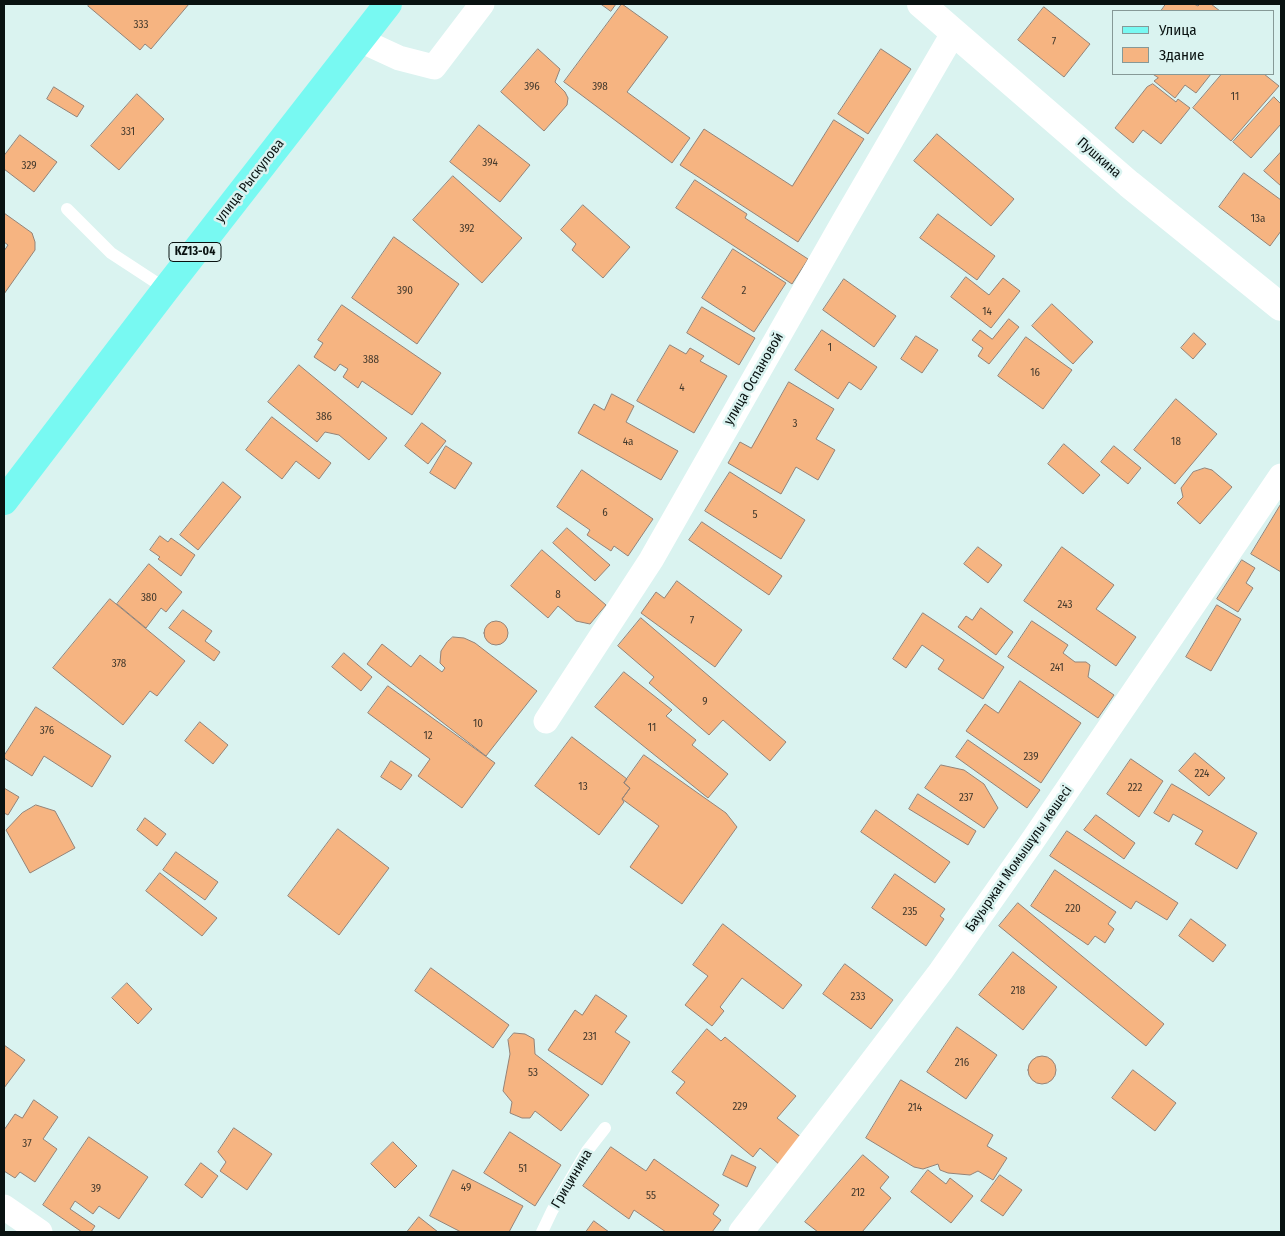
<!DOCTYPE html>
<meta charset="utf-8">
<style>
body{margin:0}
#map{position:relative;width:1285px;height:1236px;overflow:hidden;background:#daf3f0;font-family:"Fira Sans Condensed",sans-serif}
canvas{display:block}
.frame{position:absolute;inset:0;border:5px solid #091211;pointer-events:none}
.legend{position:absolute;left:1112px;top:10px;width:162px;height:65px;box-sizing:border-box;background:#daf3f0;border:1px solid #869997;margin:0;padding:6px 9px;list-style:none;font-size:15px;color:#091211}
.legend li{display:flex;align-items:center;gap:10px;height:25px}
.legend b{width:25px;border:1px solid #869997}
</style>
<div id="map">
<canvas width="1285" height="1236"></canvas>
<div class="frame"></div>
<ul class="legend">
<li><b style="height:6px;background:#78f9f2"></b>Улица</li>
<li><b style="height:14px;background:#f6b481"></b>Здание</li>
</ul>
</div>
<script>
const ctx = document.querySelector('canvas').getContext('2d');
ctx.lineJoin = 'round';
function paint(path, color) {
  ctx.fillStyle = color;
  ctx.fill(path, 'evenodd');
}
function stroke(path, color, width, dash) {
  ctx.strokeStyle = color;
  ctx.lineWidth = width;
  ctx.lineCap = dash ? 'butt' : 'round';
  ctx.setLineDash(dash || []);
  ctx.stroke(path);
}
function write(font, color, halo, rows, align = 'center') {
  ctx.font = font + ' "Fira Sans Condensed",sans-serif';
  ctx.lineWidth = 5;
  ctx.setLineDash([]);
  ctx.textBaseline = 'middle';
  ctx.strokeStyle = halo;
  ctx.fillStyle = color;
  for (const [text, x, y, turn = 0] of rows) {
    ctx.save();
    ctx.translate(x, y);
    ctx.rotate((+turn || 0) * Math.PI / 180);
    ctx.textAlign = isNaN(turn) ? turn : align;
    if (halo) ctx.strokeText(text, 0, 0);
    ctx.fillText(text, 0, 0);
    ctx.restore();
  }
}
const building = new Path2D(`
 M90 4H189L151 49 145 44 140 50 88 6Z
 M601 4H616L611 11Z
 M622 4 668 37 627 92 690 138 672 163 564 82Z
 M1166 4H1194L1198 6 1200 4H1211L1220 11H1161Z
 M1044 7 1090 44 1064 77 1018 40Z
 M538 49 560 69 555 82 565 92 568 98 567 105 544 131 501 92Z
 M881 49 911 69 868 134 838 114Z
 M1153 74H1211L1196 93 1185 85 1175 98 1154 81 1158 78Z
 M1222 74H1264L1279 86 1231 141 1193 108Z
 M1153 84 1176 102 1178 99 1190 108 1161 144 1143 130 1133 143 1115 128 1147 87Z
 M54 87 84 106 77 117 47 99Z
 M137 94 164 119 119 170 91 146Z
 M1274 97 1281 104V124L1251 158 1233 142Z
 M834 120 864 139 798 242 680 165 704 129 792 186Z
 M479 125 530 165 500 202 450 162Z
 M937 134 1014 199 991 226 914 161Z
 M20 135 57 162 34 192 4 169V156Z
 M1281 152V186L1264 171Z
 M1244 173 1281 200V231L1270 246 1219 207Z
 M453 176 522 238 482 283 413 220Z
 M695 180 747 214 745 218 808 259 792 284 676 208Z
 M583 205 630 247 603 278 572 250 576 244 561 230Z
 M4 213 32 233 35 242V250L4 294V251L8 245 4 242Z
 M938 214 995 256 977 280 920 238Z
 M394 237 459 284 417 344 352 298Z
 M733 249 786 283 754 332 702 298Z
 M966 277 989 295 1003 278 1020 291 991 328 951 297Z
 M844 279 896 316 874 347 823 310Z
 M1052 304 1093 342 1073 364 1032 326Z
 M342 305 441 373 412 415 362 381 358 388 343 377 348 369 340 364 335 371 314 357 323 343 318 340Z
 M702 307 755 338 739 365 687 333Z
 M1009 319 1019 327 989 364 978 356 983 348 972 340 980 330 992 339Z
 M822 330 877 367 861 390 849 382 838 399 795 370Z
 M1194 333 1206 344 1193 359 1181 348Z
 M916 336 938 350 922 373 901 359Z
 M1026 337 1072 370 1043 409 998 376Z
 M670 345 686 354 690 348 704 356 700 361 727 376 694 433 637 401Z
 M299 365 387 438 369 460 339 435 325 432 317 442 268 402Z
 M789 382 834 409 816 439 835 450 818 480 796 467 781 494 728 463 740 442 751 448Z
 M612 394 634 406 626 422 678 451 661 480 578 433 594 404 604 410Z
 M1176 399 1217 434 1175 484 1134 450Z
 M272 417 331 463 319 479 296 461 282 479 246 450Z
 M422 423 446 441 428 464 405 446Z
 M1064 444 1100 475 1083 494 1048 464Z
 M446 446 472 463 455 489 430 473Z
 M1114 446 1141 468 1128 484 1101 462Z
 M1205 468 1212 470 1232 487 1200 524 1177 503 1183 497 1181 488 1193 472Z
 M582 470 653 519 628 556 614 546 611 551 587 535 590 530 557 507Z
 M730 472 805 520 781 559 705 511Z
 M223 482 241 497 198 550 180 535Z
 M1281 504V572L1251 554Z
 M702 522 782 576 769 595 689 540Z
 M567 528 610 565 595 581 553 543Z
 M160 536 168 542 171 538 195 555 181 576 158 559 160 557 150 550Z
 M978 547 1002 565 988 583 964 564Z
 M1062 547 1114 585 1096 609 1136 637 1116 666 1024 601Z
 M542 550 606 605 590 624 576 621 558 606 548 618 511 586Z
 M1242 560 1255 568 1246 583 1253 588 1238 612 1217 599Z
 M149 564 182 592 166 612 161 608 146 628 117 604Z
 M677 581 742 630 715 667 641 613 656 592 664 598Z
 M110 599 185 661 157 696 150 691 123 725 53 668Z
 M1217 605 1241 619 1211 671 1186 657Z
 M981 608 1013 632 996 655 958 627 966 616 972 620Z
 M183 610 212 631 205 641 220 652 214 661 169 628Z
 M923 613 1004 667 983 699 938 669 944 660 922 645 906 668 893 659Z
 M641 618 786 742 770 761 723 720 709 735 649 683 654 677 618 646Z
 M1032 621 1068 645 1063 653 1075 662H1086L1090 665 1088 677 1114 695 1098 718 1008 657Z
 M484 633a12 12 0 1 1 24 0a12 12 0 1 1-24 0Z
 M453 637 464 638 475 643 537 691 486 756 367 664 382 644 411 667 420 655 442 672 445 668 440 663 441 651 447 642Z
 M344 653 372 677 361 691 332 667Z
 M624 672 672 710 666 716 696 740 692 745 728 774 708 798 595 707Z
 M1020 681 1081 723 1041 783 966 731 985 704 998 713Z
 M388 686 495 763 462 808 418 776 430 759 368 713Z
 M36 707 111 756 92 787 44 756 32 776 4 758V756Z
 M200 722 228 745 213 764 185 741Z
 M572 737 627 779 624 783 630 788 622 799 624 802 599 835 535 786Z
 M968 740 1040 790 1027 808 956 757Z
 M1195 753 1225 778 1209 796 1179 771Z
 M644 755 726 813 737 827 682 904 630 867 659 826 622 799 630 788 624 783Z
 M1131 759 1163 781 1139 817 1107 794Z
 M391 761 412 775 401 790 381 777Z
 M941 765 964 770 984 784 998 808 984 828 925 788Z
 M1172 784 1257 833 1237 869 1195 844 1203 831 1173 814 1169 822 1154 813Z
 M4 788 19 797 8 815 4 813Z
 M918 794 976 831 968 845 909 809Z
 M36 805 55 811 75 848 30 873 6 830 22 813Z
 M876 810 950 862 935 883 861 832Z
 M1096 815 1135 843 1124 859 1084 830Z
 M145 818 166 834 157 846 137 830Z
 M338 829 389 868 339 935 288 896Z
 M1067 831 1178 903 1167 920 1136 901 1131 909 1050 856Z
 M176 852 218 882 205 900 163 870Z
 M1055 870 1116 912 1108 924 1114 929 1105 943 1095 936 1088 945 1031 906Z
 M160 873 217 918 202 936 146 891Z
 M895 874 945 909 940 916 944 919 926 946 872 908Z
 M1018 903 1164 1024 1146 1046 999 926Z
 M1191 919 1226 945 1213 962 1179 936Z
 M723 924 802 985 783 1009 742 978 720 1007 724 1011 712 1026 685 1005 708 976 693 965Z
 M1013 952 1057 987 1023 1030 979 995Z
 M845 964 893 1000 871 1029 823 994Z
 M431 968 509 1025 493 1048 415 991Z
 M127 983 152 1009 138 1024 112 998Z
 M596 995 627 1016 615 1032 630 1042 602 1085 548 1050 575 1010 582 1015Z
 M957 1027 997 1055 966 1099 927 1072Z
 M707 1029 721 1041 725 1037 796 1096 777 1118 802 1138 780 1165 760 1148 753 1157 676 1093 685 1082 672 1072Z
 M514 1033 525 1034 534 1039 535 1054 589 1095 561 1131 535 1111 530 1118H522L510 1113 512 1102 503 1091 510 1054 508 1040Z
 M4 1045 25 1060 4 1088Z
 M1028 1070a14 14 0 1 1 28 0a14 14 0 1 1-28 0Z
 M1133 1070 1176 1103 1155 1131 1112 1098Z
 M901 1080 993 1135 987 1146 1007 1158 993 1180 978 1171 970 1175 948 1173 940 1170 938 1164 923 1169 914 1167 866 1138Z
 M34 1100 58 1117 43 1139 57 1149 35 1182 20 1172 15 1178 4 1171V1130L15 1114 22 1118Z
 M234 1128 272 1154 247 1190 220 1171 226 1162 218 1152Z
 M510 1132 561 1165 535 1206 484 1173Z
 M89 1137 148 1177 119 1219 99 1206 93 1214 75 1201 70 1209 95 1226 91 1232H82L43 1205Z
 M393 1142 417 1166 395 1188 371 1164Z
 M611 1147 646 1171 654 1159 719 1205 713 1214 721 1220 712 1232H666L634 1210 629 1219 583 1186Z
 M732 1155 756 1167 747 1187 723 1175Z
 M863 1155 889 1177 880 1188 891 1198 862 1232H818L805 1222Z
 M201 1163 218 1176 202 1198 185 1185Z
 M453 1170 523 1206 509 1232H461L430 1216Z
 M928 1170 946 1184 950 1178 973 1196 951 1223 911 1192Z
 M1000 1175 1022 1190 1003 1216 981 1201Z
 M419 1217 438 1232H407Z
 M594 1221 609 1232H586Z`);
const service = new Path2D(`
 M67 209 111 253 166 289
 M542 1232 552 1211 587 1151 605 1128`);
const minor = new Path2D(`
 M360 40 399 58 434 67 482 4
 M546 721 651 560 844 221 954 32
 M4 1207 40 1232
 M741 1232 852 1088 941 971 1031 843 1281 476`);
const tertiary = new Path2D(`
 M921 4 1129 184 1281 307`);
const primary = new Path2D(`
 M4 501 166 289 388 4`);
const numberNames = [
 ["333",141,25],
 ["7",1054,42],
 ["396",532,87],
 ["398",600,87],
 ["11",1235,97],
 ["331",128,132],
 ["394",490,163],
 ["329",29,166],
 ["13а",1258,219],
 ["392",467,229],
 ["390",405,291],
 ["2",744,291],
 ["14",987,312],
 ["1",830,348],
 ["388",371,360],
 ["16",1035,373],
 ["4",682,388],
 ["386",324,417],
 ["3",795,424],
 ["4а",628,442],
 ["18",1176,442],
 ["6",605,513],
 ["5",755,515],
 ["8",558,595],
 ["380",149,598],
 ["243",1065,605],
 ["7",692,621],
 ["378",119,664],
 ["241",1057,668],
 ["9",705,702],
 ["10",478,724],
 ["11",652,728],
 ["376",47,731],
 ["12",428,736],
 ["239",1031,757],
 ["224",1202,774],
 ["13",583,787],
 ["222",1135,788],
 ["237",966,798],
 ["220",1073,909],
 ["235",910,912],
 ["218",1018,991],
 ["233",858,997],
 ["231",590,1037],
 ["216",962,1063],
 ["53",533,1073],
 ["229",740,1107],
 ["214",915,1108],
 ["37",27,1144],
 ["51",523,1169],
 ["49",466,1188],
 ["39",96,1189],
 ["212",858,1193],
 ["55",651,1196]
];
const shields = [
 [195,252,52]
];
const shieldNames = [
 ["KZ13-04",195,252]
];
const streetNames = [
 ["Пушкина",1099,158,41],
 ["улица Рыскулова",250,181,-52],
 ["улица Оспановой",754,379,-60],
 ["Бауыржан Момышұлы көшесі",1019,859,-55],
 ["Грицинина",572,1179,-59]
];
paint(building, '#f6b481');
stroke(building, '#938378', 1);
stroke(service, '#fff', 12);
stroke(minor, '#fff', 25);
stroke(tertiary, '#fff', 28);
stroke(primary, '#78f9f2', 28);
write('11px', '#443a2d', null, numberNames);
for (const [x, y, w] of shields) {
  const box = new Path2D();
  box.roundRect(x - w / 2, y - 9.5, w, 19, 4);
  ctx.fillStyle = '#daf3f0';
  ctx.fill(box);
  stroke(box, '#091211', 1);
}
write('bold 12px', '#091211', null, shieldNames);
write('14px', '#091211', '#daf3f0', streetNames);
</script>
